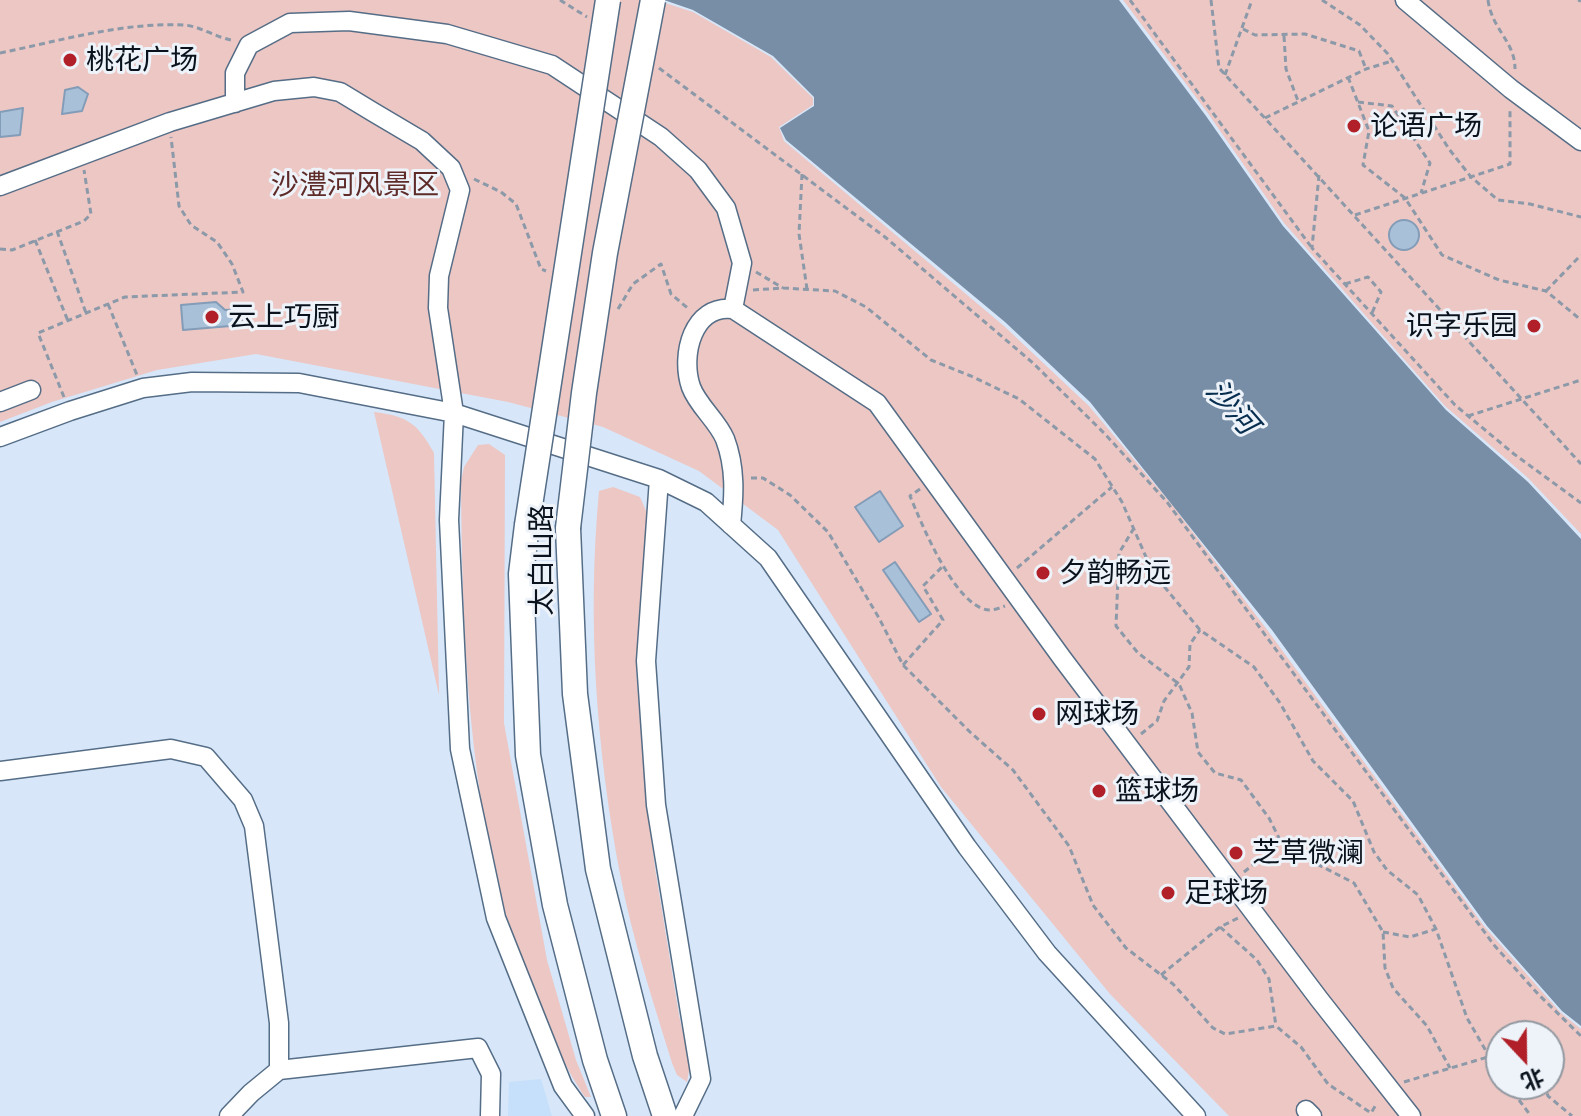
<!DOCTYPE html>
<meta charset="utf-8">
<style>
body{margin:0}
#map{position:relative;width:1581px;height:1116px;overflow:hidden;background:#d7e7f9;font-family:Barlow,"Noto Sans SC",sans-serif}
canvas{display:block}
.north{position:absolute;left:1485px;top:1020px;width:80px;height:80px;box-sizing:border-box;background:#eef3f9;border:2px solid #9399a1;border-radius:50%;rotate:158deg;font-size:22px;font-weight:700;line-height:32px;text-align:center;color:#0a131d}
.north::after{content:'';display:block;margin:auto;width:28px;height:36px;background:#b12028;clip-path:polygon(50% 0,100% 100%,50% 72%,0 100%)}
</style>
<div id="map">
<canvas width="1581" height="1116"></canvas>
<div class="north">北</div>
</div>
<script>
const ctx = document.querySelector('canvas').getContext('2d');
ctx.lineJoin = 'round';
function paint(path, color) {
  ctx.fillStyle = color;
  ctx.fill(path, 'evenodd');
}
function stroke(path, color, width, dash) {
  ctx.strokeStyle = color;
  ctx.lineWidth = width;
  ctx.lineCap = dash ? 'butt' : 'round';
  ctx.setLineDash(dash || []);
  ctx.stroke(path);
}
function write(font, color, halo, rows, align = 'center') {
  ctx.font = font + ' Barlow,"Noto Sans SC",sans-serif';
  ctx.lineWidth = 6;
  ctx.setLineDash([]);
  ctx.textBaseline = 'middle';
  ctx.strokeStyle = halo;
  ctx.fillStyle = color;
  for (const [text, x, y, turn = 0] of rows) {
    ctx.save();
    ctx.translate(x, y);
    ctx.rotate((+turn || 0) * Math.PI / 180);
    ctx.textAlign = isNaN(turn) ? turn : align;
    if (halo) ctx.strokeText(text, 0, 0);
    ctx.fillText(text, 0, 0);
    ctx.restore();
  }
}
const built = new Path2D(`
 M541 1079 552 1116H508L509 1082Z`);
const green = new Path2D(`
 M0 0H656L693 12 771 57 813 98V105L779 127 784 141 1004 326 1089 406 1173 506 1268 631 1484 926 1561 1013 1581 1029V1116H1229L1110 994 941 787 778 530 699 471 603 427 508 402 256 354 157 370 52 402 0 422ZM1501 1036H1549V1084H1501Z
 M1123 0H1581V534L1528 478 1445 406 1284 223 1207 112Z
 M374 412C408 416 418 424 434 453L439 695Z
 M489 444 505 455 504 723 547 960 576 1060 591 1097H585C562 1063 550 1032 535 994 524 964 510 934 502 903 467 766 462 621 461 481L464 467 478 445Z
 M613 487 640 497 647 513 636 670 644 772 655 868 679 1015 690 1065 687 1082 677 1075 672 1063C653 1001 632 938 620 874 596 746 587 620 599 491Z`);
const water = new Path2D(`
 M664 0H1119L1206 116 1283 226 1446 410 1528 482 1581 539V1026L1562 1011 1487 926 1272 630 1090 402 1005 322 786 140 780 128 814 106V97L773 56 693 10Z`);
const building = new Path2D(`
 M78 87 88 94 82 111 62 114 65 90Z
 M23 108 20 135 0 137V112Z
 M1389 235a15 15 0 1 1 30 0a15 15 0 1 1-30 0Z
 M216 302 225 310 241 309 242 325 183 330 181 305Z
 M880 491 903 526 879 542 855 507Z
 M895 562 931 614 919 622 883 570Z`);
const path = new Path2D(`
 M560 0 587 17
 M1130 0 1312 248
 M1211 0 1219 68 1581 464
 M1322 0 1360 25 1388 54 1449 149 1471 177 1498 200 1530 204 1581 217
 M1488 0C1492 30 1515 41 1515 69
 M1578 0 1581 1
 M1243 29 1255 35 1305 34 1359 51 1366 69
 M1284 36 1286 69 1298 101
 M0 53C59 41 123 22 184 25 199 26 216 37 231 40
 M659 68 885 237 1033 363 1105 434 1167 502 1494 945 1538 994 1581 1036
 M1225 75 1252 0
 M1348 77 1369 131 1363 165 1405 198 1442 255 1499 280 1546 291 1581 320
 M1358 102 1392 106 1430 163 1421 193
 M1265 118 1366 69 1392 61
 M802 174 799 234 807 289
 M1319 175 1312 248 1455 405 1514 454 1581 503
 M474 179 501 192 516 204 541 269 546 271
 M1355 215 1510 164V108
 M57 231 86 313
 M35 240 68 321
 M0 249 12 250 84 221 91 214 84 170
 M756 272 783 288
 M1345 284 1368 277 1381 292 1372 313
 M753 290 783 288 835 291 866 307 931 360 971 376 1019 399 1095 459 1122 502 1153 573 1200 630 1254 667 1280 703 1313 761 1353 801 1374 852 1387 870 1418 895 1436 929 1467 1018 1501 1077
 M1546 291 1581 255
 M108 304 137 375
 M618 309 633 284 661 264 671 294 690 310
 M64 397 38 333 125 297 243 292 232 264 217 242 191 225 179 206 171 137
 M1468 416 1581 380
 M751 478H763L790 495 828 532 879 618 903 665 970 732 1013 770 1069 846 1093 905 1126 948 1173 984 1213 1028 1225 1034 1276 1026 1301 1047 1328 1084 1371 1113 1377 1103
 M920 489 910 496C922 525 951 595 981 608 990 612 997 609 1005 606
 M1134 528 1119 553 1116 626 1138 653 1179 684 1192 713 1198 752 1215 773 1241 780 1269 818 1281 842 1311 861 1354 883 1383 932 1385 968 1393 988 1427 1026 1450 1068
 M1017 568 1112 487
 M903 665 943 620 923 586 943 566
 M1141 734 1157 721 1164 701 1189 667 1190 644 1200 630
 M1244 872 1281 842
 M1220 927 1257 960 1269 979 1276 1026
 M1383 932 1410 937 1436 929
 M1161 975 1220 927 1238 918
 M1404 1082 1501 1053
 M1507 1084 1531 1116
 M1544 1084 1548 1096 1572 1116`);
const minor = new Path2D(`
 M1405 0 1511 89 1581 141
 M235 103V73L249 45 290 23 349 21 447 34 552 65 661 137 698 170 726 208 742 263 733 309
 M0 186 170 122 274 91 314 87 340 92 373 112 422 141 451 168 460 190 439 276 438 308 454 413 449 520 460 749 496 918 563 1086 585 1116
 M0 402 31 390
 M0 437 70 411 143 388 192 382 299 383 454 413 659 479 706 502 768 558 967 847 1047 953 1196 1116
 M659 479 646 661 656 805 701 1079 683 1116
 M731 525C734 496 736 468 725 439 717 420 698 406 691 387 680 355 693 304 733 309L877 403 1062 658 1319 999 1411 1116
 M0 771 171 749 206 757 243 800 254 826 279 1023V1070L251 1093 229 1116
 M279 1070 478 1048 491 1074 490 1116
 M1306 1110 1312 1116`);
const major = new Path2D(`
 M527 525 521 574 528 755 555 905 595 1060 614 1116
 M568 528 575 694 598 869 645 1056 665 1116`);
const majorBridge = new Path2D(`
 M527 525 608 0
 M568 528 584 393 605 253 653 0`);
const markers = [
 [70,60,8,"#b12028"],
 [1354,126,8,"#b12028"],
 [212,317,8,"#b12028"],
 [1534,326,8,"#b12028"],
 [1043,573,8,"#b12028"],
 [1039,714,8,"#b12028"],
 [1099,791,8,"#b12028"],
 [1236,853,8,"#b12028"],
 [1168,893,8,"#b12028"]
];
const poiNames = [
 ["桃花广场",86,60],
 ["论语广场",1370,126],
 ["云上巧厨",228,317],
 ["识字乐园",1518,326,"right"],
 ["夕韵畅远",1059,573],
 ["网球场",1055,714],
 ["篮球场",1115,791],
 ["芝草微澜",1252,853],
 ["足球场",1184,893]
];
const parkNames = [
 ["沙澧河风景区",355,185]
];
const streetNames = [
 ["太白山路",542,560,-90]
];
const waterNames = [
 ["沙河",1232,407,49]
];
paint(built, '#c6dffb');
paint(green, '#ecc7c4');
paint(water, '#788ea6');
paint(building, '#a9c0d9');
stroke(building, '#839cb7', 2);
stroke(minor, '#556d86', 21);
stroke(major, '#556d86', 27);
stroke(path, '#8c99a8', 3, [6, 4]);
stroke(minor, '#fff', 18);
stroke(major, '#fff', 24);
stroke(majorBridge, '#556d86', 27, []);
stroke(majorBridge, '#fff', 24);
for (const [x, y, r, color] of markers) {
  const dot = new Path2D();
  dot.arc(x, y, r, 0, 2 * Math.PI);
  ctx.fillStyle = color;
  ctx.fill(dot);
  stroke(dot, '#eef3f9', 3);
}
write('28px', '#0a131d', '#eef3f9', poiNames, 'left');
write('28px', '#5e2b29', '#eef3f9', parkNames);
write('28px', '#0a131d', '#eef3f9', streetNames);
write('italic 30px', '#072d4f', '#eef3f9', waterNames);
</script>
